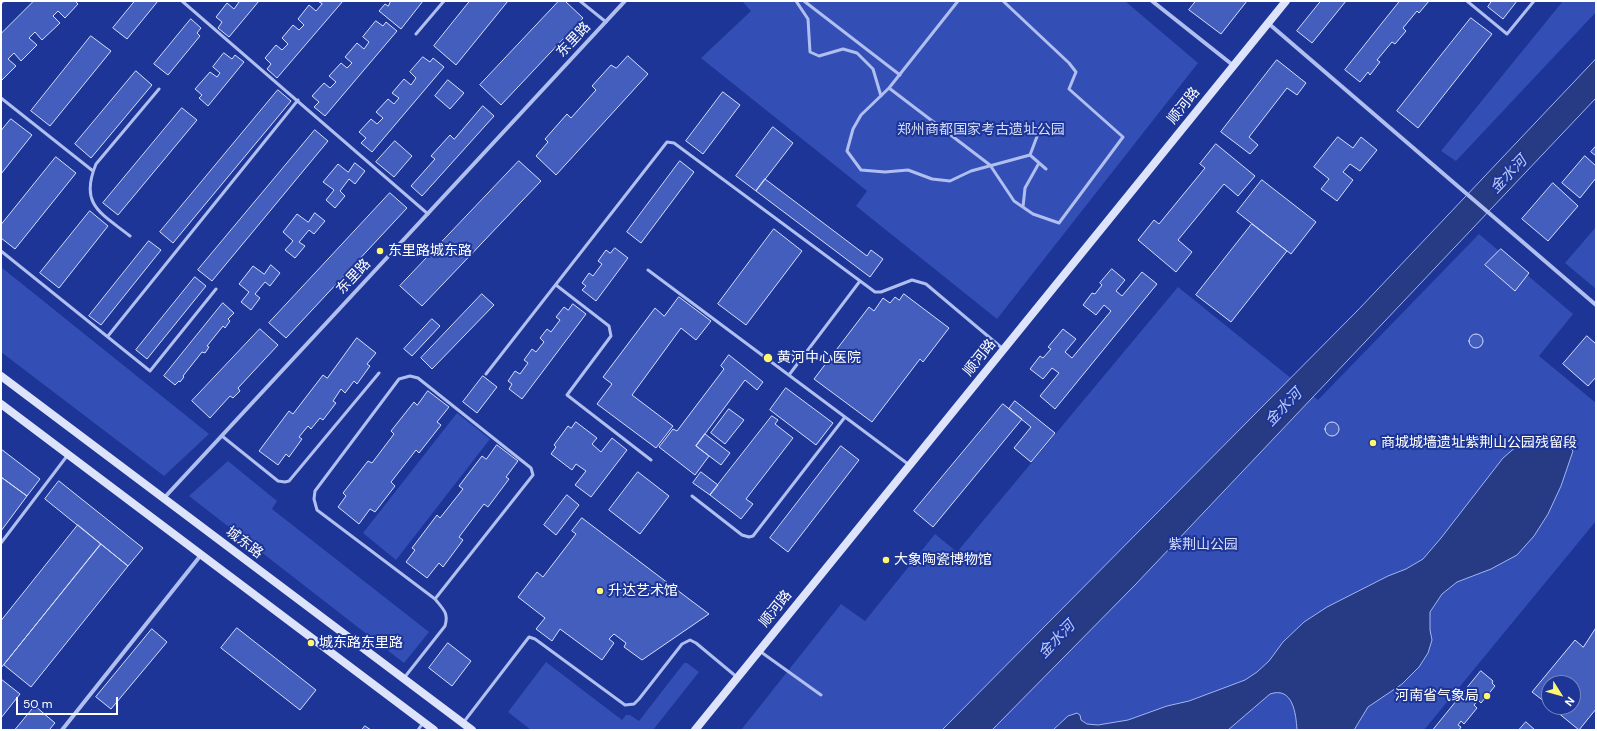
<!DOCTYPE html>
<meta charset="utf-8">
<style>
body{margin:0}
#map{position:relative;width:1597px;height:731px;overflow:hidden;background:#1c3596;font-family:"DM Sans",sans-serif}
canvas{display:block}
.frame{position:absolute;inset:0;border:2px solid #fff;pointer-events:none}
.north{position:absolute;left:1541px;top:675px;width:40px;height:40px;box-sizing:border-box;background:#1c3596;border:1px solid #7786c0;border-radius:50%;rotate:127deg;font-size:11px;font-weight:700;line-height:16px;text-align:center;color:#fff}
.north::after{content:'';display:block;margin:auto;width:14px;height:18px;background:#fff76e;clip-path:polygon(50% 0,100% 100%,50% 72%,0 100%)}
.scale{position:absolute;left:16px;top:697px;width:102px;height:18px;box-sizing:border-box;border:2px solid #fff;border-top:0;padding-left:5px;font-size:12px;line-height:14px;white-space:nowrap;color:#fff;-webkit-text-stroke:3px #1c3596;paint-order:stroke}
</style>
<div id="map">
<canvas width="1597" height="731"></canvas>
<div class="frame"></div>
<div class="north">N</div>
<div class="scale">50 m</div>
</div>
<script>
const ctx = document.querySelector('canvas').getContext('2d');
ctx.lineJoin = 'round';
function paint(path, color) {
  ctx.fillStyle = color;
  ctx.fill(path, 'evenodd');
}
function stroke(path, color, width, dash) {
  ctx.strokeStyle = color;
  ctx.lineWidth = width;
  ctx.lineCap = dash ? 'butt' : 'round';
  ctx.setLineDash(dash || []);
  ctx.stroke(path);
}
function write(font, color, halo, rows, align = 'center') {
  ctx.font = font + ' "DM Sans","Noto Sans SC",sans-serif';
  ctx.lineWidth = 4;
  ctx.setLineDash([]);
  ctx.textBaseline = 'middle';
  ctx.strokeStyle = halo;
  ctx.fillStyle = color;
  for (const [text, x, y, turn = 0] of rows) {
    ctx.save();
    ctx.translate(x, y);
    ctx.rotate((+turn || 0) * Math.PI / 180);
    ctx.textAlign = isNaN(turn) ? turn : align;
    if (halo) ctx.strokeText(text, 0, 0);
    ctx.fillText(text, 0, 0);
    ctx.restore();
  }
}
const green = new Path2D(`
 M742 1H1125L1198 63 997 319 856 206 867 191 701 58 751 11Z
 M1563 1H1596V12L1456 161 1441 151Z
 M1596 227V289L1565 263Z
 M1479 234 1573 314 1539 356 1596 403V521L1424 730H741L841 604 865 621 935 534 957 552 1178 287 1318 400Z
 M1 267 209 434 164 476 1 352Z
 M457 413 490 439 396 560 363 533Z
 M228 461 277 501 272 509 429 632 404 663 189 496Z
 M546 662 622 720 626 715H630L639 721 684 663H687L699 672 653 730H531L508 712Z`);
const water = new Path2D(`
 M1596 59V98L1135 585 992 730H942L1359 309Z
 M1541 435 1559 436 1573 451 1561 486 1548 514 1534 536 1517 555 1491 569 1457 582 1442 594 1430 612V630L1432 640 1428 653 1419 667 1402 684 1368 707 1354 730H1297C1296 714 1293 686 1270 694L1228 730H1053L1068 716 1077 713 1080 715 1081 720 1087 724 1098 725 1128 720 1167 706 1189 701 1245 680 1257 672 1269 661 1283 642 1304 622 1327 607 1388 576 1406 569 1423 559 1441 538 1503 458 1524 440Z`);
const building = new Path2D(`
 M34 1H75L78 4 65 18 58 11 53 16 60 23 42 40 35 32 29 38 37 45 21 61 14 53 8 59 16 66 1 81V34Z
 M135 1H158L127 39 113 28Z
 M238 1H259L229 37 218 28 222 22 216 17 227 3 234 9 239 2Z
 M318 1H343L277 78 267 69 271 64 265 58 276 45 282 50 288 44 282 38 293 25 299 30 304 25 298 19 309 5 316 11 322 4Z
 M391 1H423L401 29 379 11 385 4 388 6Z
 M470 1H508L456 65 434 46Z
 M559 1H565L583 18 501 105 480 85Z
 M1196 1H1247L1221 34 1189 10Z
 M1321 1H1346L1312 43 1297 31Z
 M1400 1H1429L1419 13 1417 11 1403 28 1406 31 1395 44 1392 42 1377 60 1380 62 1370 75 1368 72 1360 82 1345 70Z
 M1492 1H1517L1503 19 1488 7Z
 M1471 18 1492 34 1418 128 1397 111Z
 M191 19 201 28 197 33 200 36 168 75 154 64Z
 M376 21 383 26 386 22 397 31 325 116 314 107 319 102 312 96 324 83 330 88 336 82 329 76 341 63 347 68 352 63 345 57 357 43 364 49 369 42 363 37Z
 M91 36 111 51 50 126 31 111Z
 M224 53 232 59 235 55 244 62 208 106 199 98 202 95 195 89 210 72 217 77 220 73 213 67Z
 M628 56 648 74 556 175 536 156 548 142 545 139 567 114 571 118 596 90 592 86 611 65 616 68Z
 M423 57 430 62 433 58 444 67 372 152 361 143 366 138 359 132 371 119 377 124 383 118 376 112 388 99 394 104 399 98 392 93 404 79 411 85 416 78 410 72Z
 M1277 60 1306 83 1297 95 1287 88 1249 137 1258 145 1250 154 1221 132Z
 M136 71 152 85 91 158 75 144Z
 M448 80 464 93 450 109 435 96Z
 M278 90 291 101 173 243 160 232Z
 M723 92 740 105 703 154 686 141Z
 M483 106 494 116 422 196 411 186 435 159 431 156 450 135 454 139Z
 M182 108 197 120 118 215 103 203Z
 M11 119 32 135 1 174V131Z
 M773 127 793 143 756 191 736 176Z
 M315 130 328 141 212 281 198 270Z
 M1338 137 1353 148 1361 137 1377 150 1360 171 1350 164 1343 172 1353 180 1337 201 1321 189 1329 179 1314 167Z
 M395 141 412 156 394 177 376 162Z
 M1216 144 1255 176 1238 196 1224 184 1178 240 1192 252 1176 272 1138 240 1154 220 1159 224 1205 168 1200 164Z
 M1596 146V156L1591 152Z
 M1585 156 1596 166V178L1580 198 1562 183Z
 M56 157 76 173 15 249 1 238V225Z
 M519 161 541 181 422 306 400 286Z
 M680 161 694 172 641 243 627 232Z
 M355 163 365 171 355 184 349 179 340 191 345 196 335 208 326 200 334 190 323 182 338 164 348 172Z
 M765 179 867 256 871 250 883 259 870 277 756 191Z
 M1262 180 1316 222 1291 254 1237 212Z
 M1553 183 1578 206 1548 241 1522 219Z
 M390 193 407 208 286 338 269 323Z
 M90 211 108 226 59 288 40 273Z
 M315 213 325 221 314 234 309 230 299 242 305 246 295 258 285 250 293 241 283 232 297 214 308 222Z
 M1252 224 1287 251 1231 322 1196 295Z
 M774 229 802 251 746 325 718 304Z
 M149 241 161 250 101 325 89 316Z
 M615 248 628 258 596 301 582 290 586 286 582 283 589 273 593 276 602 264 598 261 606 250 610 253Z
 M1501 249 1529 273 1515 291 1485 265Z
 M271 265 280 273 270 286 265 282 255 294 260 298 251 310 241 302 249 292 239 284 253 266 264 274Z
 M1112 269 1125 280 1116 291 1122 296 1142 272 1157 284 1055 409 1040 396 1059 373 1052 368 1043 379 1030 369 1040 356 1043 358 1051 349 1048 347 1063 329 1076 339 1065 352 1072 358 1111 311 1104 305 1096 315 1083 305 1092 293 1095 294 1102 285 1100 283Z
 M195 277 206 286 147 359 136 350Z
 M482 294 494 305 432 369 421 358Z
 M904 294 949 328 923 362 920 359 872 422 814 379 869 307 874 311 883 298 890 303 895 297 899 300Z
 M679 297 711 321 696 340 681 328 632 395 673 426 656 448 597 404 612 384 603 377 655 308 664 316Z
 M223 303 234 313 228 319 230 321 225 328 223 326 207 346 209 347 205 353 202 352 183 376 184 377 180 382 179 381 175 385 164 376Z
 M573 304 586 314 522 399 509 389 512 384 508 381 515 371 520 374 528 363 524 360 532 349 536 352 544 342 540 338 547 329 551 332 560 320 556 317 564 307 568 310Z
 M432 319 440 326 412 356 404 349Z
 M260 329 278 345 238 388 240 391 233 398 230 396 210 418 192 401Z
 M1469 341a7 7 0 1 1 14 0a7 7 0 1 1-14 0Z
 M1587 336 1596 344V377L1588 386 1563 364Z
 M357 338 376 353 367 364 370 366 357 384 354 381 345 393 341 389 333 401 336 403 323 420 320 418 311 429 308 426 299 437 302 439 289 457 286 454 278 465 259 451 289 411 293 414 323 375 327 378Z
 M729 355 763 382 757 390 745 380 696 446 709 456 695 475 659 447 673 429 677 431 724 369 721 366Z
 M483 376 497 387 477 413 463 402Z
 M786 388 833 423 816 445 770 410Z
 M428 391 449 407 437 422 441 425 419 453 416 450 391 482 395 486 375 512 370 509 359 524 338 507 346 496 343 493 368 461 372 463 394 434 391 431 414 402 417 405Z
 M1015 401 1055 433 1031 462 1014 448 1031 427 1009 409Z
 M1003 404 1022 419 933 527 914 511Z
 M729 409 744 420 725 444 711 433Z
 M772 416 778 420 775 424 793 438 746 499 753 504 741 519 710 495Z
 M1325 429a7 7 0 1 1 14 0a7 7 0 1 1-14 0Z
 M576 422 597 438 592 444 601 452 612 438 627 450 591 497 575 485 586 471 576 464 572 470 551 454 556 447 554 445 568 426 571 428Z
 M705 434 730 453 721 465 696 446Z
 M497 445 518 461 506 477 509 479 488 507 484 504 459 537 463 540 443 567 439 563 427 578 406 562 415 550 412 548 437 515 440 518 463 489 459 486 482 456 486 459Z
 M841 446 859 460 788 552 770 538Z
 M1 449 40 479 27 496 1 477Z
 M638 472 669 496 640 534 609 510Z
 M701 472 718 485 710 495 693 483Z
 M1 477 27 496 1 531Z
 M59 481 143 548 128 566 45 499Z
 M567 495 579 505 556 535 544 525Z
 M582 518 689 599 709 614 642 660 624 647 626 643 614 634 609 639 614 643 602 660 560 629 552 641 536 629 545 618 518 597 537 572 543 577 576 534 572 531Z
 M78 525 101 544 1 668V621Z
 M101 544 128 566 31 687 4 665Z
 M237 628 316 690 300 710 221 648Z
 M1596 628V709L1579 730 1551 707H1573V683H1549V705L1532 692 1575 640 1583 647Z
 M152 629 167 642 111 709 96 697Z
 M448 643 471 661 452 686 429 668Z
 M1481 671 1493 681 1492 683 1495 686 1481 703 1478 700 1474 705 1477 708 1464 724 1461 721 1458 725 1461 727 1459 730H1433Z
 M1 679 20 694 1 718Z
 M35 706 55 723 49 730H15Z
 M1526 722 1535 730H1519Z
 M365 726 371 730H362Z`);
const lane = new Path2D(`
 M182 1 428 214
 M580 1 606 22
 M796 1 808 19 810 52 819 56 843 49 857 53 873 69 881 96
 M804 1 900 75
 M958 1 889 88 861 115 853 129 847 151 861 170 885 172 908 170 932 179 950 181 971 171 1030 155 1041 126
 M1467 1 1507 34 1534 1
 M416 34 444 1
 M889 88 990 165 1014 201 1033 214 1059 223 1123 137 1069 89 1076 72 1069 63 1003 1
 M1 98 93 171
 M1030 155 1046 169
 M1023 207 1025 188 1039 163
 M130 236C101 213 79 205 96 164L159 89
 M1 251 150 371 216 289
 M648 270 908 464
 M556 285 609 326 611 336 567 395 651 460
 M108 336 298 100
 M486 374 667 142 674 143 875 292H881L912 280 926 284 1002 348
 M789 375 860 281
 M222 436 278 481 285 482 289 481 379 373
 M692 496 742 535 749 537 753 536 845 417
 M1 543 67 456
 M761 652 821 695
 M404 678 445 626C449 613 443 609 435 599L317 510 314 499 315 491 399 379 410 376 418 378 531 468 533 475 435 599
 M463 723 529 637 535 639 625 705 634 704 639 699 682 644 690 640 696 643 738 678
 M418 730 423 723`);
const street = new Path2D(`
 M1152 1 1234 66
 M1 2 2 1
 M1268 23 1596 305
 M164 498 625 1
 M62 730 201 555`);
const secondary = new Path2D(`
 M1 376 472 730
 M1 404 434 730
 M695 730 1286 1`);
const markers = [
 [380,251,4,"#fff76e"],
 [768,358,5,"#fff76e"],
 [1373,443,4,"#fff76e"],
 [886,560,4,"#fff76e"],
 [600,591,4,"#fff76e"],
 [311,643,4,"#fff76e"],
 [1487,696,4,"#fff76e"]
];
const streetNames = [
 ["东里路",574,40,-47],
 ["顺河路",1184,106,-51],
 ["东里路",354,277,-47],
 ["顺河路",980,358,-51],
 ["城东路",244,543,37],
 ["顺河路",776,609,-51]
];
const parkNames = [
 ["郑州商都国家考古遗址公园",981,130],
 ["紫荆山公园",1203,545]
];
const poiNames = [
 ["东里路城东路",388,251],
 ["黄河中心医院",777,358],
 ["商城城墙遗址紫荆山公园残留段",1381,443],
 ["大象陶瓷博物馆",894,560],
 ["升达艺术馆",608,591],
 ["城东路东里路",319,643],
 ["河南省气象局",1479,696,"right"]
];
const waterNames = [
 ["金水河",1509,175,-46],
 ["金水河",1284,408,-46],
 ["金水河",1057,640,-46]
];
paint(green, '#334fb5');
paint(water, '#273a84');
stroke(water, '#a3b5f1', 1);
paint(building, '#445ebd');
stroke(building, '#d7defb', 1);
stroke(lane, '#b0bef0', 3);
stroke(street, '#b0bef0', 4);
stroke(secondary, '#dde3fb', 8);
for (const [x, y, r, color] of markers) {
  const dot = new Path2D();
  dot.arc(x, y, r, 0, 2 * Math.PI);
  ctx.fillStyle = color;
  ctx.fill(dot);
  stroke(dot, '#1c3596', 1.5);
}
write('14px', '#fff', '#1c3596', streetNames);
write('14px', '#d7defb', '#1c3596', parkNames);
write('14px', '#fff', '#1c3596', poiNames, 'left');
write('italic 15px', '#bcc9f6', '#1c3596', waterNames);
</script>
